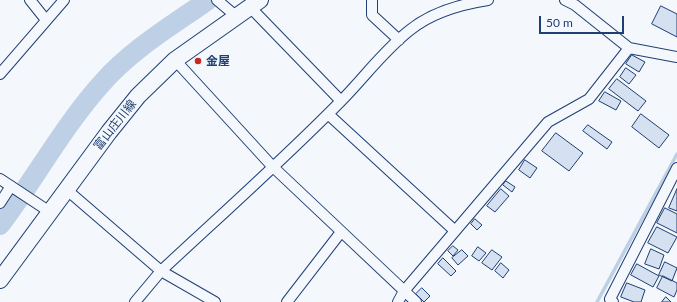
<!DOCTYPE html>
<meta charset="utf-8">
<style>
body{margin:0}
#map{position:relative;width:677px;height:302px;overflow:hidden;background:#f4f7fb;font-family:Lato,sans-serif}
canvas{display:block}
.scale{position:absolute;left:539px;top:16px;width:85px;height:18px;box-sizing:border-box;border:2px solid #1d3f73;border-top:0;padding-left:5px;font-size:12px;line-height:14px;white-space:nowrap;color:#1d3f73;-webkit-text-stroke:3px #f4f7fb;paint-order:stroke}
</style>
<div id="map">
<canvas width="677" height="302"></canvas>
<div class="scale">50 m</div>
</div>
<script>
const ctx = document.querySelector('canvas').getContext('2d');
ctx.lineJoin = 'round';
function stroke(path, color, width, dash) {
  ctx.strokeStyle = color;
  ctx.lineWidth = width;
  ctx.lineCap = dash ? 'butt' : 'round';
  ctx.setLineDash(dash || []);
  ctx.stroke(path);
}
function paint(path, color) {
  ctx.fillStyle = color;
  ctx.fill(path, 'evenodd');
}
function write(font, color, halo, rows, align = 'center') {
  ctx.font = font + ' Lato,"Noto Sans JP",sans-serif';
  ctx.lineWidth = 3;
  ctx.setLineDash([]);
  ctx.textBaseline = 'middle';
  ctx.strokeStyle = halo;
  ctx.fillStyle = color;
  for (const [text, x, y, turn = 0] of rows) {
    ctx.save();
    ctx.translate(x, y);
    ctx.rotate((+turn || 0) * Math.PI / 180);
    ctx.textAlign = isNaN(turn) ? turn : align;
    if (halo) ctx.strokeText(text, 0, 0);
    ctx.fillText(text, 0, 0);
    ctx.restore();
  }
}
const stream = new Path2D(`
 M597 302 677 154`);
const river = new Path2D(`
 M0 225C35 179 64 125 103 82 132 49 173 25 208 0`);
const building = new Path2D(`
 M661 6 677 14V37L652 24Z
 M632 55 645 62 639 72 626 64Z
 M626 68 636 75 629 84 620 77Z
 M617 79 646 101 638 111 609 89Z
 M605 92 621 101 616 110 599 101Z
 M641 114 669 135 659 148 632 127Z
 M588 125 612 142 607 149 583 131Z
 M556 133 583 153 569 171 542 151Z
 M525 160 537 168 530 178 519 170Z
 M506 181 515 187 512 192 503 185Z
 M501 189 509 196 495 212 487 206Z
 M677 189V211L669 208Z
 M665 208 677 214V233L657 223Z
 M475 219 482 225 477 230 471 224Z
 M657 227 677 237 668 253 648 243Z
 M453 246 458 250 453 256 448 251Z
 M478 247 486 253 479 261 472 256Z
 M651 249 664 255 659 269 645 264Z
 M462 250 468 256 458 265 452 258Z
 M492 250 502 257 492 270 482 263Z
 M443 258 456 271 451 276 438 264Z
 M665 262 677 268 672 281 659 275Z
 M501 263 509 270 503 278 495 271Z
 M637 264 659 276 653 287 631 275Z
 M663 276 677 283V290L674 297 657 288Z
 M627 283 645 290 641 302H634L621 297Z
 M422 288 430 296 424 302 416 294Z
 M666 297 671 302H662Z`);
const street = new Path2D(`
 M30 0 46 20
 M217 0 237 17
 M372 0V15L399 40
 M565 0 575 5 629 48 677 57
 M250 7 341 101
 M175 60 272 166 416 302
 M0 74 64 0
 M328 114 454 230
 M0 179 50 212
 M67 190 161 271 215 302
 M0 203 11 186
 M135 302 161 271C221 215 283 160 340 102 364 78 383 51 410 30 431 13 462 4 488 0
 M287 302 341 232
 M398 302 404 291 548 122 589 99 629 48
 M613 302 610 299 677 168`);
const primary = new Path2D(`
 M0 280 109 132 138 96 175 60 260 0`);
const markers = [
 [198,61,4,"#c62828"]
];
const poiNames = [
 ["金屋",206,61]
];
const streetNames = [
 ["富山庄川線",115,125,-52]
];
stroke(stream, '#bed0e5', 3.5);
stroke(river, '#bed0e5', 20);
paint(building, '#d5e0f0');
stroke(building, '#1d3f73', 1);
stroke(street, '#1d3f73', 12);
stroke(primary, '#1d3f73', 18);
stroke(street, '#f4f7fb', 10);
stroke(primary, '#f4f7fb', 16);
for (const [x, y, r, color] of markers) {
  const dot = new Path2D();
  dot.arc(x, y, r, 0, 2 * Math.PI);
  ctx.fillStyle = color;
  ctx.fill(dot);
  stroke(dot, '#f4f7fb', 1.5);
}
write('bold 12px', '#1d3f73', '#f4f7fb', poiNames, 'left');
write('12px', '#1d3f73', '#f4f7fb', streetNames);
</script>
